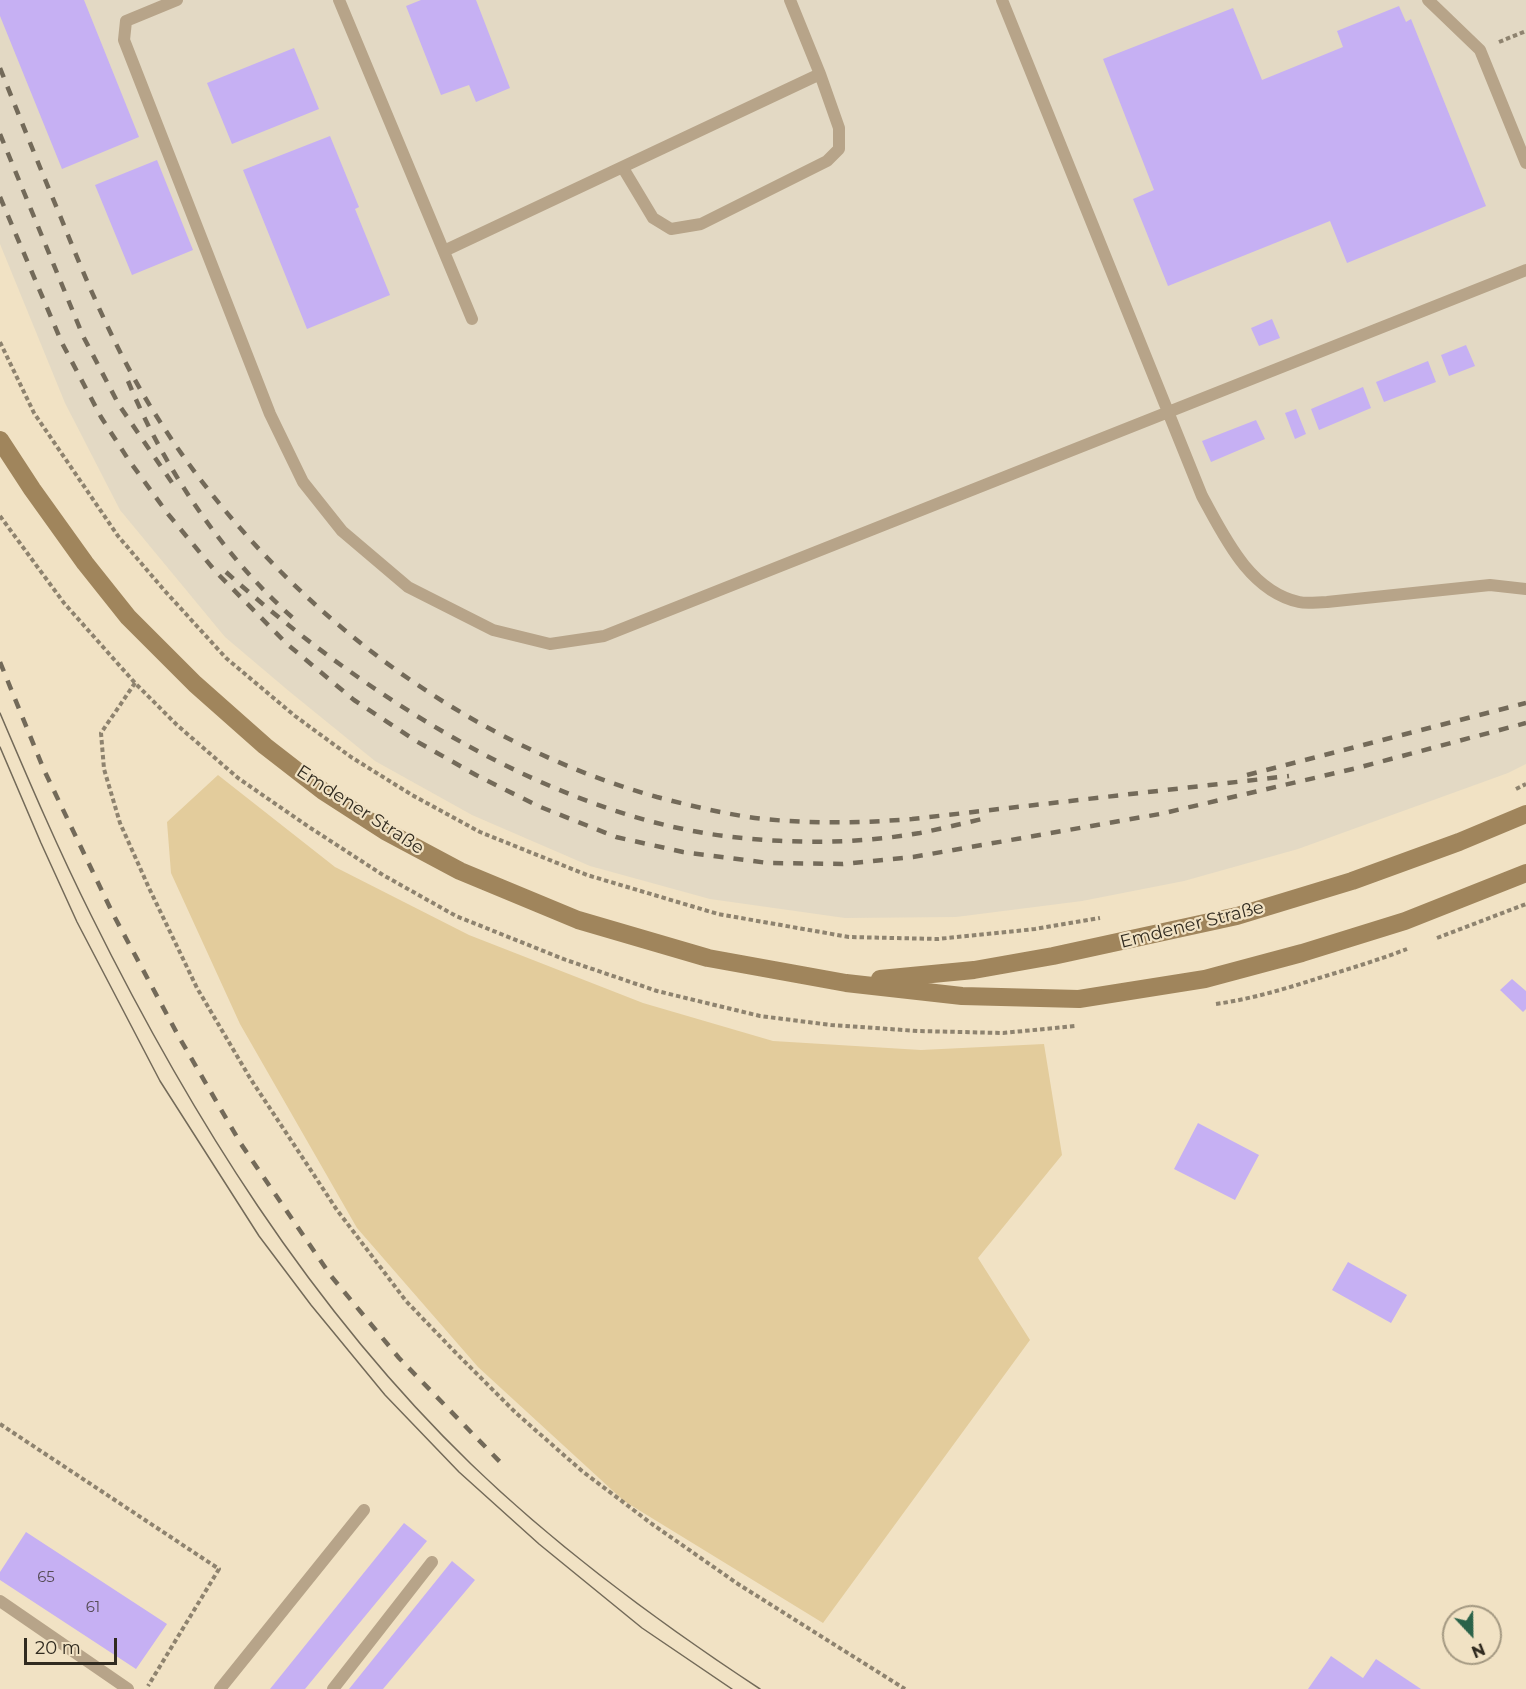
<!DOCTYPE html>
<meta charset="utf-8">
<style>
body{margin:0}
#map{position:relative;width:1526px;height:1689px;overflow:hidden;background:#f1e2c4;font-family:Montserrat,sans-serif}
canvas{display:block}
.north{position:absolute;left:1442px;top:1605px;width:60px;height:60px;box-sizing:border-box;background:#f1e2c4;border:2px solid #a49982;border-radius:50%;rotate:158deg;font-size:16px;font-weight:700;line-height:24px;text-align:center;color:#312b20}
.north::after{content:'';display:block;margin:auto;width:21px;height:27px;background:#2a6249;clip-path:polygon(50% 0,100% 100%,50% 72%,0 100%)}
.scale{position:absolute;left:24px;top:1638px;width:93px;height:27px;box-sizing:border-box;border:3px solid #312b20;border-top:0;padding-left:8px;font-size:18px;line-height:21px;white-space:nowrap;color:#312b20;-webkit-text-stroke:4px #f1e2c4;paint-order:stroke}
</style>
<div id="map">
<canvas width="1526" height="1689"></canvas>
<div class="north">N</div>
<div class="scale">20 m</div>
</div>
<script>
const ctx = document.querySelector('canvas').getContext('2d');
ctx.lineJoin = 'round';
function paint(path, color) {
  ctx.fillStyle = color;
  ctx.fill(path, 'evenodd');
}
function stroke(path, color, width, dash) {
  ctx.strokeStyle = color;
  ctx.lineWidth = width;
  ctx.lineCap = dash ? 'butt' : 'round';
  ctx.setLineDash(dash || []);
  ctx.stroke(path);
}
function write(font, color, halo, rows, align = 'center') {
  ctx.font = font + ' Montserrat,sans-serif';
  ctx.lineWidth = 4.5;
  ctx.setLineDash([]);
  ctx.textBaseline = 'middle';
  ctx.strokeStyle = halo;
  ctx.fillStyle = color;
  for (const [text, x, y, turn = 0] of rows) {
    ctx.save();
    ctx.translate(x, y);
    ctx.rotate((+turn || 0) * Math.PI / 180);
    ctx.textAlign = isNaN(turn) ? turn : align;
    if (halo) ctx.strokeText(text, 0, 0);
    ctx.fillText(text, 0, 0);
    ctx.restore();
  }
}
const industrial = new Path2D(`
 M0 0H1526V764L1508 773 1298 849 1184 881 1082 901 956 917 845 918 710 899 590 866 472 815 375 761 290 692 225 637 120 510 65 403 0 244Z`);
const green = new Path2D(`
 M218 775 335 867 469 935 643 1003 773 1041 921 1050 1044 1044 1062 1155 978 1258 1030 1340 823 1623 624 1501 478 1367 357 1228 240 1024 171 873 167 822Z`);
const building = new Path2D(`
 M0 0H84L139 137 62 169 0 16Z
 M421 0H476L510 88 476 102 469 85 441 95 406 6Z
 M1399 6 1406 22 1411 19 1486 206 1347 263 1330 221 1168 286 1133 199 1154 190 1103 59 1233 8 1262 80 1343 47 1337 31Z
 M294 48 319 109 232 144 207 83Z
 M330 136 359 207 355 209 390 295 307 329 243 170Z
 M157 160 193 250 132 275 95 185Z
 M1272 319 1280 338 1259 346 1251 328Z
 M1466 345 1475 366 1449 376 1441 355Z
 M1428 361 1436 382 1384 402 1376 382Z
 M1363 387 1371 408 1319 430 1311 409Z
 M1296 409 1306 434 1295 439 1285 413Z
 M1256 420 1265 439 1211 462 1202 441Z
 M1512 979 1526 991V1009L1523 1012 1500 990Z
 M1198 1123 1259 1155 1235 1200 1174 1169Z
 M1348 1262 1407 1295 1391 1323 1332 1290Z
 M404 1523 427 1541 305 1689H270Z
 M26 1532 167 1624 136 1669 0 1580V1572Z
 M452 1561 475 1580 383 1689H349Z
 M1331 1656 1363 1678 1376 1659 1421 1689H1308Z`);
const path = new Path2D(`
 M1499 42 1526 31
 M0 342 34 413 118 536 164 590 226 658 295 716 351 757 412 795 480 832 587 875 718 914 849 937 938 939 1035 929 1100 918
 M0 516 64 603 135 683 177 725 238 778 309 827 383 875 456 916 566 960 657 991 760 1016 831 1025 918 1031 1003 1033 1075 1026
 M135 683 101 733 104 769 120 823 149 888 197 988 250 1078 337 1210 406 1301 455 1352 516 1413 582 1471 652 1524 738 1584 905 1689
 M1516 789 1526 784
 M1437 938 1526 904
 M1216 1004C1251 999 1285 989 1319 978 1349 969 1378 960 1407 949
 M0 1424 219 1569 148 1686`);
const lane = new Path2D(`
 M177 0 126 21 124 40 270 414 303 482 342 531 408 587 493 630 550 644 604 636 1526 270
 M339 0 472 319
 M1002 0 1202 496C1224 536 1249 591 1299 602 1307 604 1318 602 1327 602L1490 585 1526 589
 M1428 0 1480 50 1526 163
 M623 168 653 218 671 229 701 224 827 161 839 149V128L820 74 790 0
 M444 251 820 74
 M0 1601 128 1689
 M220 1689 364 1510
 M333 1689 432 1562`);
const secondary = new Path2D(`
 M0 440 32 489 85 563 128 617 195 684 265 746 323 791 385 831 460 871 578 920 708 958 846 983 962 996 1079 999 1205 979 1302 953 1405 921 1526 873
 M880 979 974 970 1053 956 1237 916 1352 881 1459 842 1526 814`);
const tram = new Path2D(`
 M0 713C29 781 58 849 91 915 190 1115 310 1308 471 1464 559 1549 658 1622 760 1689
 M0 747 41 843 77 922 160 1081 259 1236 311 1305 385 1395 459 1472 539 1544 642 1628 732 1689`);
const rail = new Path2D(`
 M0 68C20 118 40 168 61 218 87 283 115 349 152 409 265 592 450 739 657 797 692 806 728 815 764 819 814 824 863 823 912 819L1289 776
 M0 134 83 336 119 405 175 487
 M0 197 62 343 101 417 128 459 168 514 216 572 287 644 354 700 416 741 476 775 538 806 616 837 683 852 768 863 843 864 913 857 1160 814 1357 768 1526 723
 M128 381C164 468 222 555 293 618
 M226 572C361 694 559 822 743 838 802 844 862 843 920 833 940 829 961 824 982 819
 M0 662 44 770 113 914 179 1037 241 1144 331 1276 399 1358 502 1464
 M1247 775 1526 703`);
const numberNames = [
 ["65",46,1578],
 ["61",93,1608]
];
const streetNames = [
 ["Emdener Straße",360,810,33],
 ["Emdener Straße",1192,925,-14]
];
paint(industrial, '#e3d9c4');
paint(green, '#e3cc9c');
paint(building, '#c6b0f3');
stroke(path, '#8e836f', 4, [4.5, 3]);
stroke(lane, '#b7a489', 12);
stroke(secondary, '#a0855c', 18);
stroke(tram, '#736a59', 1.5);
stroke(rail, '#736a59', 4.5, [10, 10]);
write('15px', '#564c55', null, numberNames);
write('18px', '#312b20', '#f1e2c4', streetNames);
</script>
